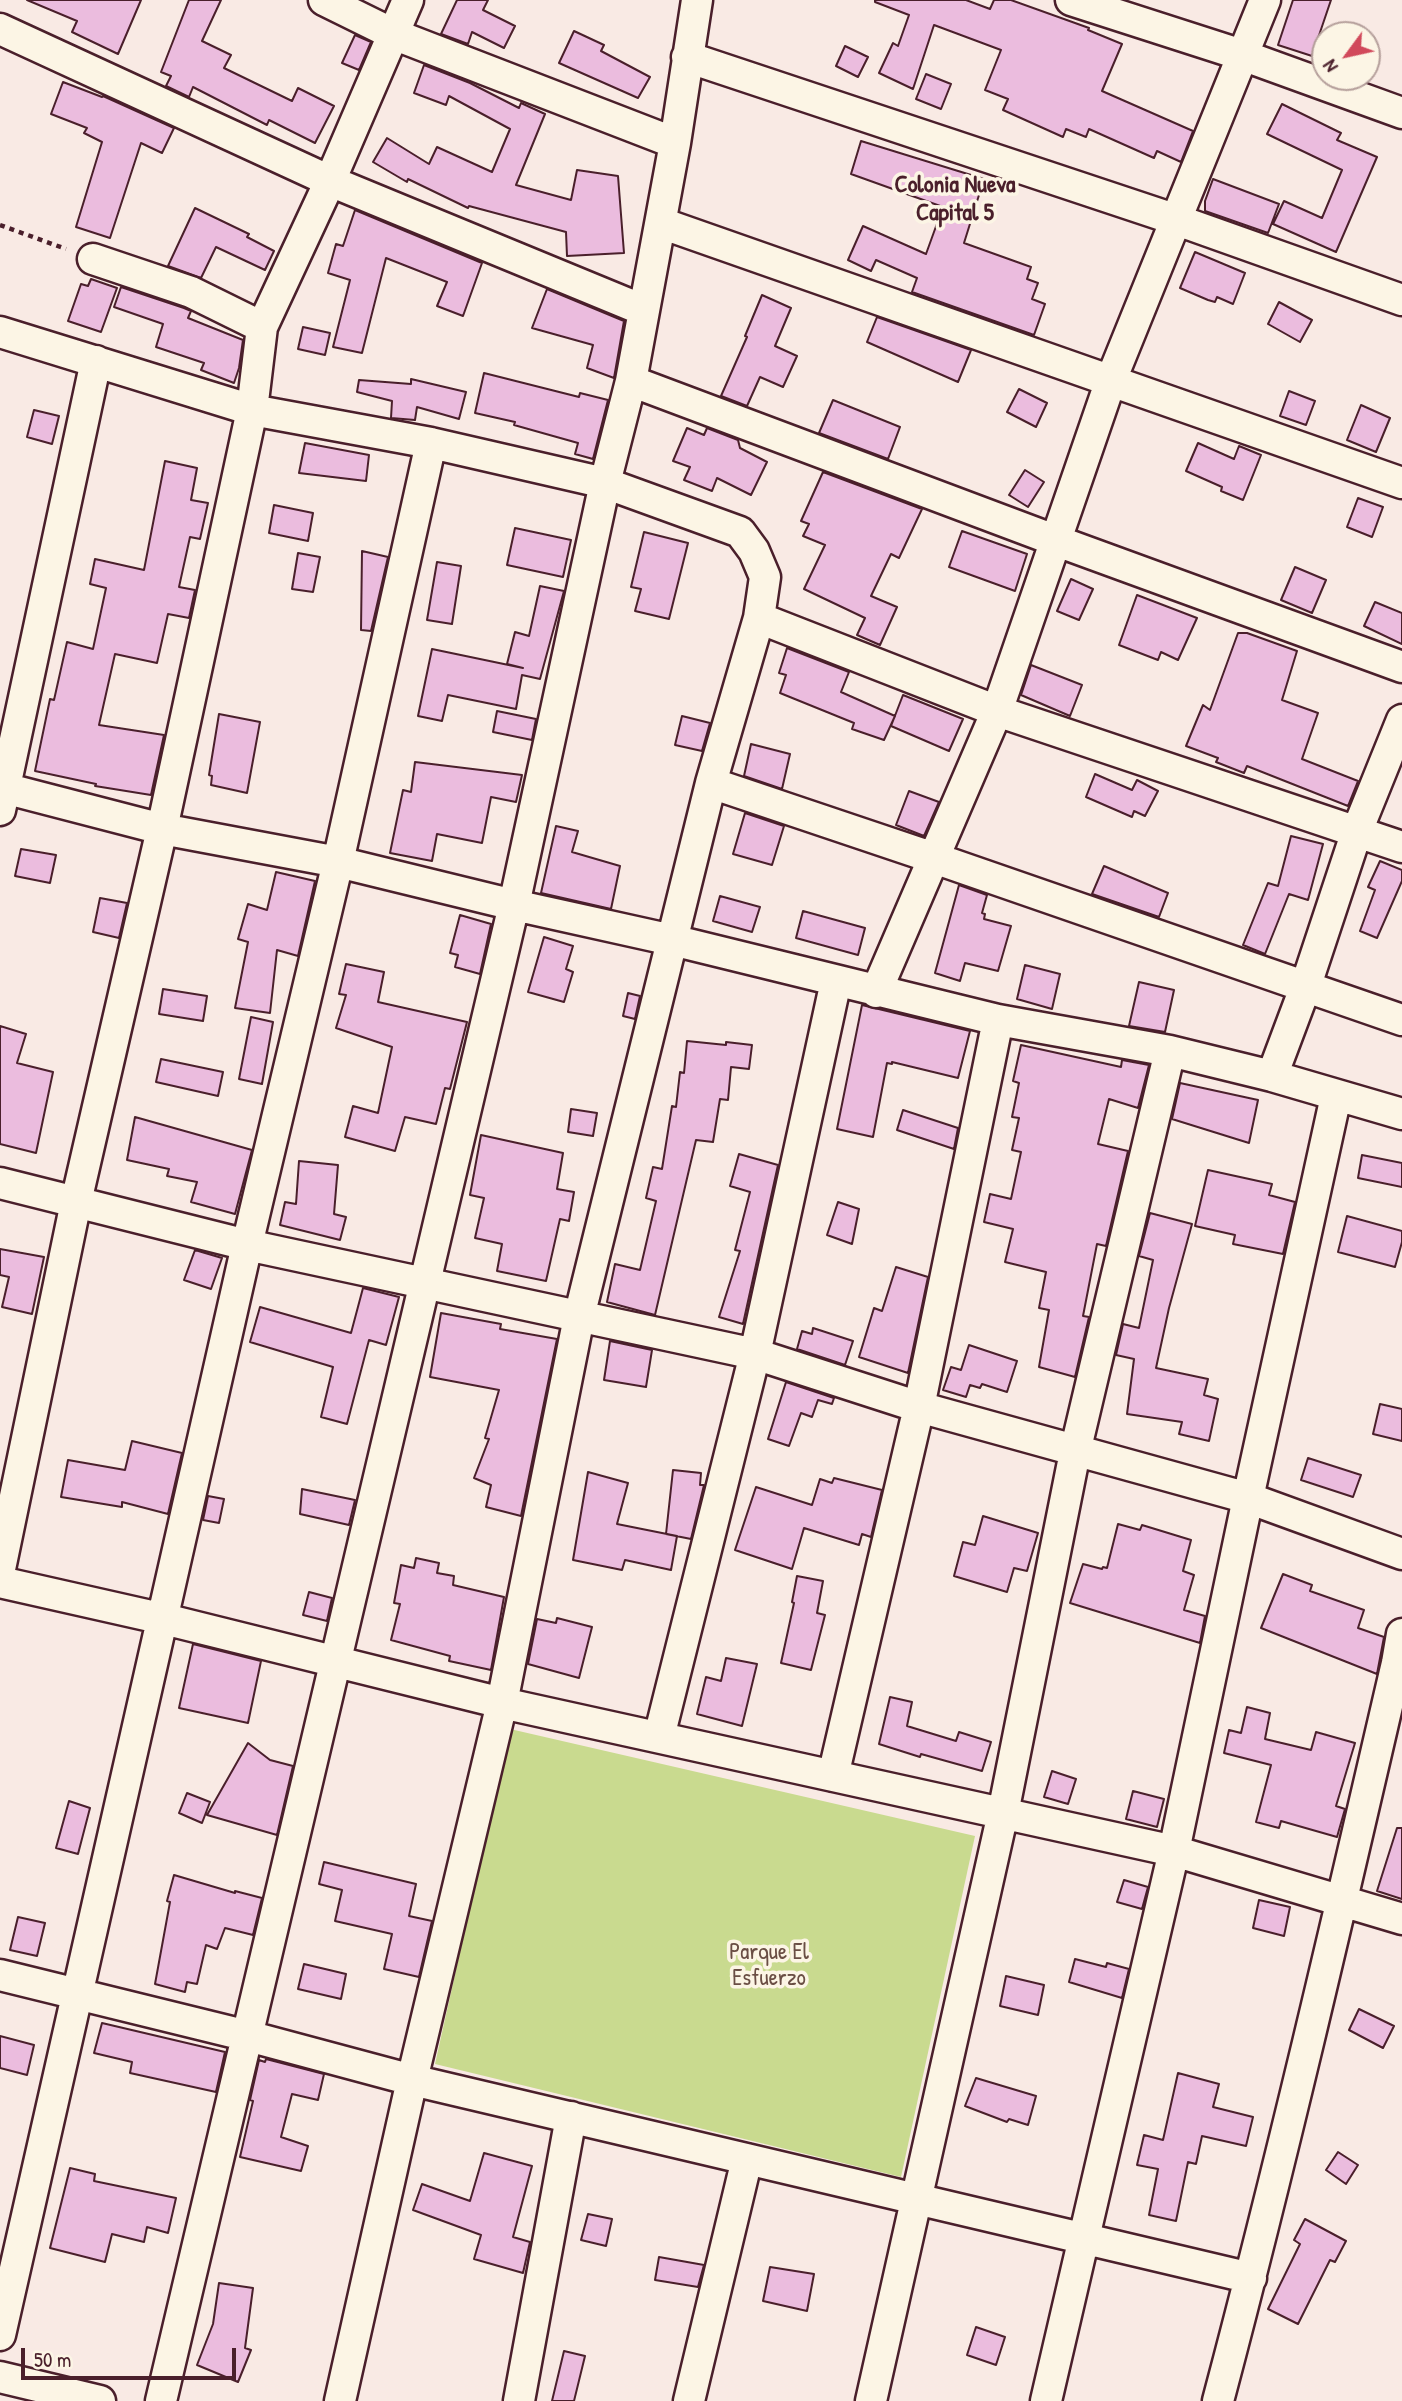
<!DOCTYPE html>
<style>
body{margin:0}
#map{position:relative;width:1402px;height:2401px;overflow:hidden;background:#f9eae4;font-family:"Patrick Hand",sans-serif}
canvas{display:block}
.north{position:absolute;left:1311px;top:21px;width:70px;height:70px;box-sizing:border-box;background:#fcf5e5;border:2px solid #b59f9b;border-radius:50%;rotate:237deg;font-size:19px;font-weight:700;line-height:28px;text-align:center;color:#4a1f2b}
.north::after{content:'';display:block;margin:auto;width:24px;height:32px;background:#d1495b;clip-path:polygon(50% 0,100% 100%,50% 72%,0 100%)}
.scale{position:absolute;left:21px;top:2348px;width:215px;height:32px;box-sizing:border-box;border:4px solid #4a1f2b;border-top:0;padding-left:9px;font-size:21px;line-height:24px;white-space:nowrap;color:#4a1f2b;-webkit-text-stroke:5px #fcf5e5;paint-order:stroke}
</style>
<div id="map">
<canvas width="1402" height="2401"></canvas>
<div class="north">N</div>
<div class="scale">50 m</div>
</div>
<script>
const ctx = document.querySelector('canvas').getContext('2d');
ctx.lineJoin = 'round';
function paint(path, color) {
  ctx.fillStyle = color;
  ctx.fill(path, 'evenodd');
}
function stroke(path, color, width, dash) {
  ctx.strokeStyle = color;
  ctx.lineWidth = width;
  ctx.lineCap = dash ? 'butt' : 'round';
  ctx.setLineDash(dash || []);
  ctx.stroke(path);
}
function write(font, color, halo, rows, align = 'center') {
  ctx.font = font + ' "Patrick Hand",sans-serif';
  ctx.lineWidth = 7;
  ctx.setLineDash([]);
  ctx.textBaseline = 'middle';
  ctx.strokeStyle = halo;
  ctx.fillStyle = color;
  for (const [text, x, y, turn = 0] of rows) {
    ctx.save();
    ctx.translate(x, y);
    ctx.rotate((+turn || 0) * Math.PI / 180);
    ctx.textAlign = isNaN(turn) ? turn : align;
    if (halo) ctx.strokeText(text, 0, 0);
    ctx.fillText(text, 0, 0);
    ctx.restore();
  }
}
const green = new Path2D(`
 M510 1729 975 1836 901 2177 435 2064Z`);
const building = new Path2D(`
 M27 0H141L118 54 72 32 77 21Z
 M189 0H221L202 41 231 55 224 68 292 101 298 88 334 106 315 143 269 120 267 125 193 87 189 97 166 86 171 76 161 72Z
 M457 0H488L483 10 515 26 504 48 472 32 468 44 441 34Z
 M875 0H966L990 9 994 0H1011L1089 28 1088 30 1122 44 1102 91 1193 131 1181 162 1157 151 1154 158 1089 129 1086 137 1066 129 1063 137 1003 110 1008 99 985 90 1001 50 934 25 913 89 879 73 893 43 898 46 909 15 875 2Z
 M1293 0H1331L1312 56 1278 45Z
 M574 31 604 45 601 51 650 77 638 98 559 63Z
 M355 35 371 42 359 70 342 63Z
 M845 46 868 57 858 77 836 66Z
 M424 65 470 83 519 108 521 103 545 114 516 185 571 200 577 170 618 176 624 253 567 256 566 232 469 206 468 208 408 179 407 182 373 162 387 138 429 164 437 147 492 172 510 129 449 96 446 105 414 93Z
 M926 74 951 84 941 109 916 99Z
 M63 82 102 97 103 96 174 128 162 153 141 143 110 238 76 227 102 142 84 133 87 128 51 114Z
 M1282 104 1341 133 1337 140 1377 157 1336 252 1273 224 1284 201 1322 218 1342 170 1267 134Z
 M861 141 984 179 964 243 1031 267 1027 279 1038 283 1032 299 1045 304 1034 335 912 292 917 278 876 260 871 271 848 260 863 226 926 254 943 207 851 174Z
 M1213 179 1279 204 1268 233 1205 211V201Z
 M195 208 249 234 247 237 274 251 265 270 216 247 201 278 168 266Z
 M355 210 482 263 463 316 437 306 447 282 386 258 362 353 333 347 350 280 328 273 336 244 343 246Z
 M1195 252 1245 273 1233 304 1217 297 1215 302 1208 300 1180 288Z
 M91 279 117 288 101 332 68 321 81 284 88 286Z
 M121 287 184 308 191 311 188 318 243 340 239 368 234 383 201 370 204 363 156 347 163 324 114 307Z
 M547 289 624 321 614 378 587 368 593 345 532 328Z
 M762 295 791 308 775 346 797 356 783 387 760 377 747 406 721 396 747 337 745 336Z
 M1279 302 1312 320 1300 342 1268 324Z
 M877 317 971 350 958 382 867 342Z
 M303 327 330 333 325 355 298 349Z
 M484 373 579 397 580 393 608 400 593 459 575 454 578 443 514 425 515 422 475 413Z
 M411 379 466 392 459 419 417 407 415 420 391 418 392 401 357 392 359 380 411 384Z
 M1019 389 1047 403 1036 427 1007 412Z
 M1289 391 1315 401 1306 425 1280 416Z
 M833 400 900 427 888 459 819 433Z
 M1361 405 1390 418 1376 452 1347 440Z
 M34 410 59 416 52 444 27 437Z
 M687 428 704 435 707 428 738 440 740 448 767 462 751 495 717 478 712 491 684 480 690 467 673 461Z
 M305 443 369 455 366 481 299 473Z
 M1198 443 1234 459 1239 446 1261 455 1243 500 1221 491 1222 487 1186 471Z
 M165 461 197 468 191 500 208 503 200 539 190 537 179 587 195 590 189 618 168 614 157 663 115 654 99 725 164 735 151 795 95 786 96 784 35 771 50 699 54 700 67 642 93 649 106 588 90 584 95 559 144 570Z
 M1025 470 1044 482 1028 507 1009 495Z
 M823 472 922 509 899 558 891 554 871 596 897 607 880 645 857 635 865 618 804 589 825 545 803 536 809 524 801 521Z
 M1358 498 1383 507 1372 537 1347 527Z
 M274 505 313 513 308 541 269 533Z
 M515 528 571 540 563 577 507 565Z
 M962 531 1027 554 1015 591 949 567Z
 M644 532 688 543 669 619 635 611 641 589 631 587Z
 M362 551 388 557 371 631 361 630Z
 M298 553 320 557 313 592 292 589Z
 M437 562 461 566 452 624 427 620Z
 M1295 567 1326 580 1312 613 1281 600Z
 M1071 579 1093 589 1079 620 1057 611Z
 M540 586 564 591 540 679 522 675 516 709 448 695 442 721 418 716 432 649 523 668 507 664 515 632 529 636Z
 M1137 595 1197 618 1178 660 1161 652 1158 660 1119 645Z
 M1375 602 1402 613V644L1364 626Z
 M1238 633H1247L1297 651 1282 700 1318 713 1302 759 1358 781 1348 806 1247 766 1244 773 1216 762 1218 758 1186 746 1203 705 1210 710Z
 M787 648 849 672 841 692 895 716 884 740 852 729 854 723 780 693 786 675 779 673Z
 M1031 665 1082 685 1070 716 1021 695Z
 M903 695 963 719 949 751 891 726Z
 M497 711 536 719 532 740 493 732Z
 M219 714 260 722 247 793 211 785 212 776 209 775Z
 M682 716 710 723 702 751 675 745Z
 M751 744 790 754 782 789 744 776Z
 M415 762 522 775 516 802 491 797 482 843 437 834 432 861 390 853 403 790 411 792Z
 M1095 774 1132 790 1137 780 1158 791 1145 816 1134 811 1132 817 1086 797Z
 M909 791 939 802 924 836 896 825Z
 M745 813 784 826 772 865 733 854Z
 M556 826 578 831 572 852 620 866 611 909 541 893Z
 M1291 836 1323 844 1308 900 1289 894 1265 954 1243 945 1268 883 1278 886Z
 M21 849 56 855 50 883 15 876Z
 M1380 861 1402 870V881L1377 938 1360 931 1375 890 1368 887Z
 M1104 866 1168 893 1159 917 1092 894Z
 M276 872 315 881 298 956 277 950 270 1013 235 1008 248 942 238 939 248 904 267 910Z
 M959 885 987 895 982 913 985 914 984 919 1011 926 998 971 965 963 960 981 935 973Z
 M720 896 760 907 752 932 713 921Z
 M100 898 127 903 119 938 93 932Z
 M803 911 865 928 858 955 796 938Z
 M460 915 491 924 480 974 455 967 458 955 450 953Z
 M544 937 573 946 566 969 573 972 564 1002 528 992Z
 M346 964 384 972 378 1002 467 1022 450 1089 445 1088 436 1124 405 1117 395 1151 345 1137 353 1106 378 1113 392 1047 336 1028 346 995 339 994Z
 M1025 965 1060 974 1052 1009 1017 999Z
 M1139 982 1174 990 1165 1032 1129 1026Z
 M163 989 207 996 203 1021 159 1014Z
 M628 993 640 996 635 1019 623 1016Z
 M862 1005 970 1031 958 1078 892 1062V1064L887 1063 873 1137 837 1129Z
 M251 1017 273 1022 262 1084 239 1079Z
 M0 1026 26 1034 17 1063 53 1072 36 1153 0 1144Z
 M687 1041 726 1045V1042L752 1045 749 1069 731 1067 728 1100 720 1099 713 1142 696 1140 655 1315 607 1302 615 1264 640 1270 656 1201 646 1198 653 1167 662 1169 672 1106 676 1107 680 1072 684 1073Z
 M1021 1045 1121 1067 1122 1060 1149 1065 1138 1108 1109 1099 1098 1144 1128 1151 1106 1246 1097 1244 1083 1316 1089 1317 1075 1377 1039 1367 1049 1310 1039 1308 1046 1272 1005 1262 1013 1229 984 1222 990 1194 1011 1199 1021 1152 1012 1150 1019 1118 1012 1117 1019 1083 1013 1081Z
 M161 1059 223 1072 218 1096 156 1082Z
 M1180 1083 1258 1100 1249 1143 1172 1119Z
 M571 1109 597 1113 593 1136 568 1132Z
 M903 1110 958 1128 954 1149 897 1130Z
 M135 1117 252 1150 235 1214 191 1202 197 1182 167 1176 169 1169 127 1160Z
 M481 1135 563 1153 557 1189 574 1192 569 1221 560 1219 546 1281 497 1271 502 1244 475 1238 484 1198 470 1195Z
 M739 1154 778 1165 743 1324 719 1317 740 1251 735 1250 750 1192 730 1186Z
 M1362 1155 1402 1163V1187L1358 1178Z
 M299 1161 338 1165 334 1214 346 1217 340 1240 280 1225 285 1202 296 1204Z
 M1208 1170 1272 1184 1269 1195 1295 1202 1283 1254 1233 1244 1235 1235 1195 1226Z
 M838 1202 859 1209 852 1244 827 1235Z
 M1150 1213 1192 1224 1169 1308 1156 1368 1208 1379 1204 1395 1218 1399 1209 1441 1179 1434 1182 1422 1127 1414 1134 1359 1116 1355 1123 1324 1139 1328 1153 1260 1139 1256Z
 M1347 1216 1402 1231V1242L1395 1267 1338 1252Z
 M0 1249 44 1257 32 1314 2 1307 9 1277 0 1275Z
 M195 1250 222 1258 211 1289 184 1280Z
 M896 1267 928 1277 908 1373 859 1357 874 1308 882 1311Z
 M363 1288 399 1297 386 1345 369 1340 347 1424 321 1417 333 1367 250 1342 260 1307 351 1333Z
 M441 1313 501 1324 500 1329 557 1339 521 1516 486 1507 491 1485 474 1478 489 1439 485 1438 499 1390 430 1377Z
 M813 1328 853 1341 845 1365 797 1349 802 1331 812 1334Z
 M610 1341 652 1350 646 1387 604 1380Z
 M969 1345 1017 1361 1007 1392 982 1384 980 1388 970 1385 966 1397 943 1390 951 1367 961 1370Z
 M786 1382 834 1398 832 1404 818 1400 812 1417 801 1413 789 1446 768 1439Z
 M1380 1404 1402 1409V1441L1373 1434Z
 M132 1441 182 1453 168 1514 122 1502V1507L61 1497 68 1460 125 1470Z
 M1308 1458 1361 1475 1353 1497 1301 1480Z
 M673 1470 701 1473 700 1485H704L691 1539 666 1534Z
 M588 1472 628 1483 617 1524 677 1536 671 1570 625 1560 622 1570 573 1560Z
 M834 1478 882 1490 871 1537 862 1534 859 1545 804 1528 792 1569 735 1550 756 1487 812 1505 820 1479 832 1483Z
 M302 1489 355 1500 349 1525 300 1514Z
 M208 1496 224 1499 219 1523 203 1520Z
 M983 1516 1038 1533 1027 1571 1014 1568 1007 1592 954 1576 963 1542 975 1545Z
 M1118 1524 1140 1530 1142 1525 1191 1540 1183 1571 1194 1575 1184 1610 1205 1616 1200 1643 1070 1603 1083 1564 1102 1569 1103 1567 1107 1568Z
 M416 1558 439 1563 437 1573 454 1576 453 1585 504 1597 491 1670 449 1661 450 1656 391 1640 400 1604 394 1603 401 1565 414 1568Z
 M1283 1574 1312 1585 1310 1591 1364 1610 1358 1628 1384 1637 1377 1674 1261 1628Z
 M797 1576 823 1581 817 1613 825 1615 811 1670 781 1663 794 1603 792 1602Z
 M309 1592 332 1598 327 1621 303 1615Z
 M557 1618 592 1627 579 1678 528 1664 537 1619 556 1623Z
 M193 1644 261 1661 248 1723 179 1708Z
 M726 1658 757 1664 742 1726 697 1714 706 1677 721 1681Z
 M890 1697 912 1702 907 1726 956 1741 959 1732 991 1742 982 1771 921 1754 920 1757 879 1744Z
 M1247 1707 1270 1713 1265 1739 1311 1750 1316 1732 1355 1743 1336 1806 1345 1809 1337 1837 1281 1821 1279 1828 1256 1822 1271 1765 1224 1753 1229 1730 1241 1733Z
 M248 1743 270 1760 293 1766 277 1835 207 1815Z
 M1052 1771 1076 1779 1068 1804 1044 1797Z
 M1133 1791 1164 1799 1157 1827 1126 1819Z
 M187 1793 210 1802 202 1823 179 1813Z
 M69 1801 90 1808 78 1854 56 1848Z
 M1397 1828H1402V1899L1377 1891Z
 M324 1862 416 1884 409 1916 432 1921 419 1977 384 1969 392 1934 335 1921 342 1890 319 1884Z
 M174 1875 235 1893V1891L262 1898 253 1935 225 1928 217 1949 206 1945 197 1984 187 1982 185 1992 155 1984 170 1902 167 1901Z
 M1124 1880 1148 1887 1142 1909 1117 1902Z
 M1259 1900 1290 1907 1284 1936 1253 1928Z
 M18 1917 45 1923 37 1956 10 1950Z
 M1075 1959 1106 1967 1107 1963 1129 1969 1122 1998 1069 1982Z
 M304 1964 346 1974 341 1999 298 1989Z
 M1006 1976 1044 1985 1038 2015 1000 2006Z
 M1359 2009 1394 2026 1383 2048 1349 2030Z
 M102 2023 225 2052 216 2092 130 2073 132 2062 94 2053Z
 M0 2036 34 2045 27 2075 0 2068Z
 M266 2059 324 2074 318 2100 292 2094 281 2137 308 2146 301 2171 240 2157 253 2101 250 2100 259 2060 265 2062Z
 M1178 2073 1219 2084 1213 2107 1253 2117 1246 2146 1202 2136 1196 2164 1188 2162 1176 2221 1149 2215 1158 2169 1137 2165 1144 2135 1163 2140Z
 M976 2078 1036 2096 1028 2125 1009 2119 1007 2122 965 2106Z
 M1338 2152 1358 2165 1346 2184 1326 2170Z
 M484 2153 532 2166 513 2237 530 2242 523 2273 474 2259 481 2235 413 2210 422 2184 470 2201Z
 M70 2168 95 2174 94 2181 176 2198 168 2233 147 2227 144 2242 112 2234 105 2262 50 2248Z
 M588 2214 612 2219 606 2246 581 2240Z
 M1305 2219 1346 2241 1335 2262 1330 2260 1298 2324 1268 2309 1300 2244 1294 2240Z
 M659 2257 704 2265 698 2287 655 2280Z
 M770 2267 814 2274 807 2311 763 2301Z
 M219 2283 253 2288 245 2348 251 2350 238 2382 197 2365 213 2324Z
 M976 2327 1005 2337 996 2365 967 2355Z
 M564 2351 585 2356 574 2401H552Z`);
const path = new Path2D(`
 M0 225 66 249`);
const minor = new Path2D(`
 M324 0 393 34 675 143
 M1071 0 1242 55 1402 113
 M0 29 330 181 643 310
 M687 57 1177 220 1402 300
 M661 223 1402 483
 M93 259 191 292 262 327
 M0 332 252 410 431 443 605 483 740 532 754 551 765 577 759 618 997 711 1402 847
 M631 381 1057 541 1402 667
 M711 783 934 858 1402 1020
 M0 787 162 829 338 862 514 905 672 940 998 1020 1170 1051 1272 1076 1402 1114
 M0 810 96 361
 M876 992 997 711 1111 380 1265 0
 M1272 1076 1305 988 1357 831 1402 720
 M0 1183 247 1245 755 1354 919 1407 1248 1498 1402 1554
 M0 1569 76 1202 162 829 252 410 262 327 330 181 408 0
 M0 1582 164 1619 502 1703 1174 1851 1402 1919
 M659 1737 755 1354 836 981
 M833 1776 919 1407 998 1020
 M0 1975 248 2036 412 2080 1251 2278
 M0 2335 247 1245 338 862 431 443
 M0 2377 100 2401
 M161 2401 514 905 605 483 631 381 675 143 697 0
 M340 2401 412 2080 502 1703 579 1317 711 783 759 618
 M519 2401 571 2117
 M689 2401 747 2159
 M871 2401 1003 1813 1075 1452 1170 1051
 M1046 2401 1174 1851 1248 1498 1336 1096
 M1218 2401C1283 2156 1340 1909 1397 1663L1402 1634`);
const parkNames = [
 ["Parque El",769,1953],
 ["Esfuerzo",769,1979]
];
const neighbourhoodNames = [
 ["Colonia Nueva",955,186],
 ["Capital 5",955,214]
];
paint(green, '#c9da8f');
paint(building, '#ebbcde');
stroke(building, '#4a1f2b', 2);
stroke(minor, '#4a1f2b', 35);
stroke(path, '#4a1f2b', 4.5, [5, 5]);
stroke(minor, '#fcf5e5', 30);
write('23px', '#6a4e44', '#fcf5e5', parkNames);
write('bold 24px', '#4a1f2b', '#fcf5e5', neighbourhoodNames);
</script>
